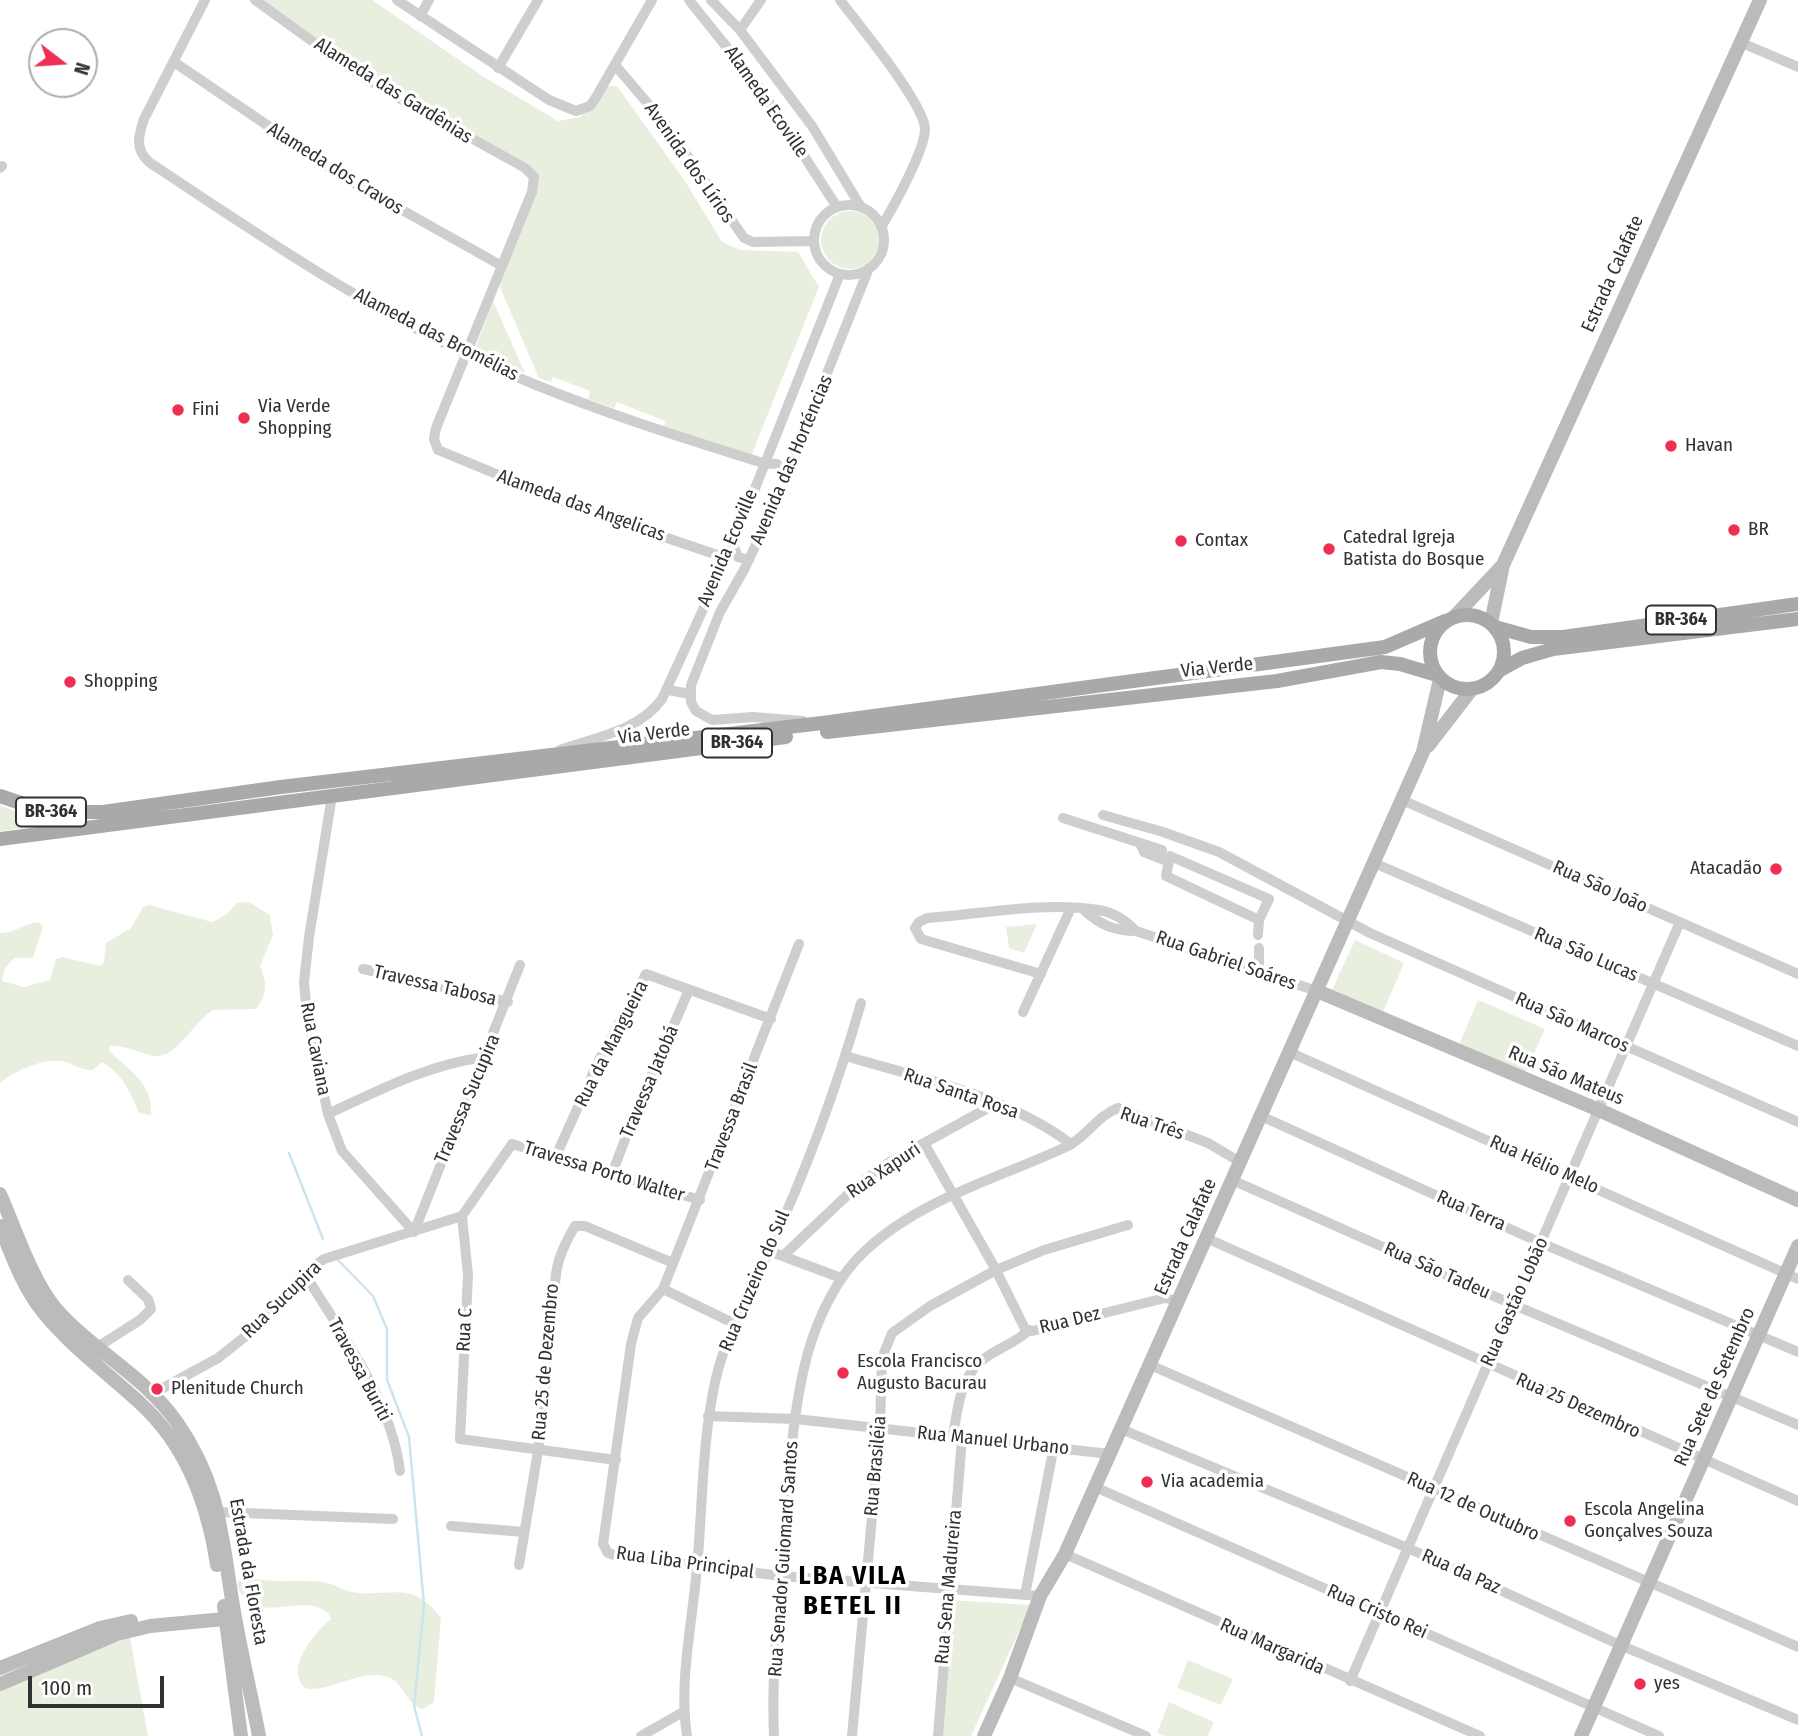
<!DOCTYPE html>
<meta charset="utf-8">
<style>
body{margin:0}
#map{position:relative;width:1798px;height:1736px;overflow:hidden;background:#fff;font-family:"Fira Sans Condensed",sans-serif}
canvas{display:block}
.north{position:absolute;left:28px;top:28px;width:70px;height:70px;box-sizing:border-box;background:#fff;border:2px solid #adadad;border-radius:50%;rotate:107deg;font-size:19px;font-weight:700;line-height:28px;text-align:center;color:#313131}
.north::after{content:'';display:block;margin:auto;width:24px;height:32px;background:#ee2e53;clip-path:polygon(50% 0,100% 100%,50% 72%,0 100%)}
.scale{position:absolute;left:28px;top:1676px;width:136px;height:32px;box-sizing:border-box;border:4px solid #313131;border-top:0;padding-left:9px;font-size:21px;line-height:24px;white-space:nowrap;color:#313131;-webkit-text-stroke:5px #fff;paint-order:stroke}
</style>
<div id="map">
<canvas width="1798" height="1736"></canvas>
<div class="north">N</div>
<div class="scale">100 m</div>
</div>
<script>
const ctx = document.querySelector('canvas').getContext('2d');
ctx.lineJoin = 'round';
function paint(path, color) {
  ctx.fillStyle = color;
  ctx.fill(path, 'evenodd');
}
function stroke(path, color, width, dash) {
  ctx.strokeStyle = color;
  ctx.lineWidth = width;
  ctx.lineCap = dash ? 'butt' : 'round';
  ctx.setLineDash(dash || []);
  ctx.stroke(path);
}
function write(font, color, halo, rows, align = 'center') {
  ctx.font = font + ' "Fira Sans Condensed",sans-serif';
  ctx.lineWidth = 7;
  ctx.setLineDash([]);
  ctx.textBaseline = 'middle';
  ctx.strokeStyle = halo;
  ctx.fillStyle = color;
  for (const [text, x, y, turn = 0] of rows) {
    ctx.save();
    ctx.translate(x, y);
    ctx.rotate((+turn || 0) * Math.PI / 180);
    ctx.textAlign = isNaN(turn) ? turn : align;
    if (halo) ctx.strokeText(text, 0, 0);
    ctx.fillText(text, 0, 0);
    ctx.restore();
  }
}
const green = new Path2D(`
 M259 0H372L484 77 558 121 580 117 609 86H617L685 181 722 242 741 250 798 252 819 287 751 456 664 428 665 421 617 402 614 408 588 399 590 391 553 377 551 382 539 378 499 285 537 190 538 181 372 79Z
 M821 240a29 29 0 1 1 58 0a29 29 0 1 1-58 0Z
 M493 301 525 373 474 351Z
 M0 805 29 817 65 824 0 831Z
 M249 902 270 915 273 935 260 966C267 983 268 994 256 1009L213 1010C196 1020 177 1056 158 1056 142 1056 131 1045 109 1046L110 1052C132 1072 153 1084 151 1115L139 1113C130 1091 122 1074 102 1062L93 1070C82 1071 73 1063 62 1061 41 1059 16 1070 0 1083V933C15 933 25 923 39 922L43 927 33 958H14L5 968 2 981 24 987 50 980 56 959 63 957 100 966 104 962 106 943 131 928 143 907 149 905 212 922 226 915 237 903Z
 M1037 924 1024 953 1009 948 1006 927Z
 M1355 940 1404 963 1383 1012 1332 990Z
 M1478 1000 1545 1029 1525 1074 1459 1045Z
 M242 1575C271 1585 293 1579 323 1582 336 1584 346 1593 359 1593 398 1595 413 1582 441 1618L434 1702 423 1709C404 1704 405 1683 388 1677 361 1668 333 1691 307 1689 282 1671 315 1632 331 1619L328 1613C301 1590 254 1630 237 1585Z
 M950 1600 1031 1605 971 1736H938Z
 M130 1637 148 1736H0V1688Z
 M1188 1660 1233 1679 1221 1705 1177 1688Z
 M1169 1702 1214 1722 1208 1736H1164L1157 1733Z`);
const stream = new Path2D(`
 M289 1153 323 1239
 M337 1259 373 1296 387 1329V1380L409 1437 424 1605 414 1706 422 1736`);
const street = new Path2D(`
 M205 0 144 119C138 137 135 149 149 162 273 245 397 329 536 385 610 415 686 439 763 463L777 464 787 475
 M255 0 348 67 397 97 525 168 534 177 532 192 436 428 434 439 438 450 579 508 726 558
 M397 0 549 100 576 111 590 106 595 99 652 0
 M689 0 762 91 837 207
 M711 0 740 30 812 126 861 207
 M840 0C858 24 924 103 925 129 925 150 893 208 881 227
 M420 16 429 0
 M740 30 761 0
 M1742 43 1798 67
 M174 62 345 178 502 266
 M615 65 667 126 744 238 753 242 814 241
 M498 68 538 0
 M0 168 2 166
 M814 240a35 35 0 1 1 70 0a35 35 0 1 1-70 0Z
 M733 544 738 557 749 560
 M668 690 690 694
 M803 721 753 717 712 720 696 711 691 702V685L720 612 745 568 776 501 869 268
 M560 750C596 737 639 731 662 699L733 544 840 274
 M332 796 309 937 304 982 307 1015 328 1114 342 1151 414 1232 520 965
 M1402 800 1798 974
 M1103 815 1163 832 1219 852 1370 933 1798 1122
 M1063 818 1162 850
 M1140 843 1144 852 1167 861
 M1374 863 1798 1046
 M1084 910C1100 925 1115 931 1136 931L1317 991
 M1258 935 1259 920 1269 899 1170 856 1166 876 1259 920
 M799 944 663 1289 638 1318 631 1344 603 1544 608 1553 617 1556 782 1576 1040 1596
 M1259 948V972
 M363 969 508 1002
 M1041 974 921 939 915 928 919 922 927 918C982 914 1044 901 1099 910 1114 912 1126 921 1136 931
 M1023 1012 1071 908
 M1289 1052 1798 1279
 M846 1056C922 1079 1006 1095 1071 1144
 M328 1114C379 1090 429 1064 486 1057
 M1261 1116 1541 1243 1798 1352
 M924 1143 996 1270 1025 1329 1032 1331 1165 1298 1178 1301
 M556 1156 598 1062 646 974 771 1019
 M612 1174 635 1113 689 990
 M1232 1180 1514 1305 1798 1425
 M462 1216 468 1275 460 1439 616 1460
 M462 1216 512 1144 700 1200
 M1206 1238 1798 1501
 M769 1251 841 1278
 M783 1256 859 1184 888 1163 997 1103
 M304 1273C341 1332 392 1402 400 1471
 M663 1289 733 1323
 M96 1348 140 1320 151 1309 148 1299 128 1280
 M1150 1365 1798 1647
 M152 1394 218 1358 256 1328 304 1273 324 1259 462 1216
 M708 1416 796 1419 1110 1454
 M1121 1429 1408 1548 1620 1645 1798 1720
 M953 1437C958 1405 960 1372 991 1354 1004 1346 1018 1341 1029 1330
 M1095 1487 1659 1736
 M219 1512 393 1519
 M451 1526 524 1532
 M1065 1554 1480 1736
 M519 1565 538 1451 555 1294C554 1267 561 1250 575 1226H585L673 1263
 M1025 1595 1054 1446
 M1010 1678 1146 1736
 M1350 1681 1680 922
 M641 1736 683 1712
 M687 1736C679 1685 691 1629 696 1578 703 1512 701 1443 716 1378 727 1332 750 1294 769 1251 806 1171 837 1087 861 1003
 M774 1736C771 1673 779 1608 784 1545 789 1482 791 1417 807 1356 817 1319 837 1276 866 1250 922 1198 1000 1178 1068 1146 1087 1136 1097 1116 1118 1108L1208 1143 1240 1162
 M852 1736 880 1429 882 1358 892 1333 930 1306 996 1270 1044 1250 1128 1225
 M938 1736 962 1438`);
const secondary = new Path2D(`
 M1455 616 1502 566
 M1491 623 1503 565 1760 0
 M1428 746 1472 689
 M1317 991 1599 1110 1798 1200
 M0 1194C15 1228 32 1281 56 1309 92 1350 144 1376 176 1421 220 1484 221 1533 233 1606 240 1649 251 1693 259 1736
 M0 1226C12 1256 23 1287 43 1312 71 1347 108 1373 141 1404 187 1446 208 1505 217 1565
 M224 1606 241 1736
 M0 1668 100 1628 131 1621
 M0 1684 117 1634 150 1626 235 1618
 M984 1736 1010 1678 1040 1596 1065 1554 1423 752 1440 679
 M1581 1736 1798 1246`);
const primary = new Path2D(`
 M1430 652a37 37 0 1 1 74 0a37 37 0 1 1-74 0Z
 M1495 627 1531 637H1563L1798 604
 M1500 670 1522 658 1553 649 1798 619
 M827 732 1277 681 1381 662 1400 664 1437 675
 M0 796 47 812H103L281 787 822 723 1385 647 1445 621
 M0 839 786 737`);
const markers = [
 [178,410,7,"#ee2e53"],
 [244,418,7,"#ee2e53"],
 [1671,446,7,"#ee2e53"],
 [1734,530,7,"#ee2e53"],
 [1181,541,7,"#ee2e53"],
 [1329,549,7,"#ee2e53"],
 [70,682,7,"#ee2e53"],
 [1776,869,7,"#ee2e53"],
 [843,1373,7,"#ee2e53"],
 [157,1389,7,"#ee2e53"],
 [1147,1482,7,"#ee2e53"],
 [1570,1521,7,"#ee2e53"],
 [1640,1684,7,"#ee2e53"]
];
const shields = [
 [1681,620,70],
 [737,743,70],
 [51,812,70]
];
const shieldNames = [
 ["BR-364",1681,620],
 ["BR-364",737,743],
 ["BR-364",51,812]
];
const streetNames = [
 ["Alameda das Gardênias",393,91,32],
 ["Alameda Ecoville",766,102,55],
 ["Avenida dos Lírios",689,163,55],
 ["Alameda dos Cravos",335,169,32],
 ["Estrada Calafate",1613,274,-66],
 ["Alameda das Bromélias",436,335,27],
 ["Avenida das Horténcias",792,460,-67],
 ["Alameda das Angelicas",581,506,20],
 ["Avenida Ecoville",728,548,-67],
 ["Via Verde",1217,668,-6],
 ["Via Verde",654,734,-7],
 ["Rua São João",1600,887,24],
 ["Rua São Lucas",1586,955,23],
 ["Rua Gabriel Soáres",1226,961,19],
 ["Travessa Tabosa",435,986,13],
 ["Rua São Marcos",1572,1023,24],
 ["Rua da Mangueira",612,1044,-63],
 ["Rua Caviana",315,1049,79],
 ["Rua São Mateus",1566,1076,23],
 ["Travessa Jatobá",650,1082,-67],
 ["Rua Santa Rosa",961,1094,19],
 ["Travessa Sucupira",468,1099,-67],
 ["Travessa Brasil",732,1117,-69],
 ["Rua Três",1152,1124,19],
 ["Rua Hélio Melo",1544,1165,24],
 ["Rua Xapuri",884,1171,-34],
 ["Travessa Porto Walter",604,1172,17],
 ["Rua Terra",1471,1211,24],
 ["Estrada Calafate",1186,1237,-66],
 ["Rua São Tadeu",1437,1271,24],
 ["Rua Cruzeiro do Sul",755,1281,-67],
 ["Rua Sucupira",282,1300,-44],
 ["Rua Gastão Lobão",1515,1302,-66],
 ["Rua Dez",1070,1321,-14],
 ["Rua C",465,1330,-87],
 ["Rua 25 de Dezembro",546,1362,-85],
 ["Travessa Buriti",359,1370,62],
 ["Rua Sete de Setembro",1715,1387,-66],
 ["Rua 25 Dezembro",1578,1406,24],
 ["Rua Manuel Urbano",993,1441,6],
 ["Rua Brasiléia",876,1466,-85],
 ["Rua 12 de Outubro",1473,1507,24],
 ["Rua Senador Guiomard Santos",784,1559,-86],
 ["Rua Liba Principal",685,1563,8],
 ["Estrada da Floresta",248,1572,80],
 ["Rua da Paz",1461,1572,24],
 ["Rua Sena Madureira",949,1587,-85],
 ["Rua Cristo Rei",1377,1612,24],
 ["Rua Margarida",1272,1647,24]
];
const poiNames = [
 ["Via Verde",258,407],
 ["Shopping",258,429],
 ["Fini",192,410],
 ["Havan",1685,446],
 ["BR",1748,530],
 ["Catedral Igreja",1343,538],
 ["Batista do Bosque",1343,560],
 ["Contax",1195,541],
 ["Shopping",84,682],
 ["Atacadão",1762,869,"right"],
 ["Escola Francisco",857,1362],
 ["Augusto Bacurau",857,1384],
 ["Plenitude Church",171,1389],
 ["Via academia",1161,1482],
 ["Escola Angelina",1584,1510],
 ["Gonçalves Souza",1584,1532],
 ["yes",1654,1684]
];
const districtNames = [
 ["LBA VILA",853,1577],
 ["BETEL II",853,1607]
];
paint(green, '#e9efdf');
stroke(stream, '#cbe5ef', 2.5);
stroke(street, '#cecece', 10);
stroke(secondary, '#bbb', 14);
stroke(primary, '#a9a9a9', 14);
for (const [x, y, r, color] of markers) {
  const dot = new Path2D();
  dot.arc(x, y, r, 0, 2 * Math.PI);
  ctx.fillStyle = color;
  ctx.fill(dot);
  stroke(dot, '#fff', 2.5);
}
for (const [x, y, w] of shields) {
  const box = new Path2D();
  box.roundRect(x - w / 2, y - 14.5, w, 29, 5);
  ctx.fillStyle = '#fff';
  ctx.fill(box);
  stroke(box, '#313131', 2);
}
write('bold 18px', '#313131', null, shieldNames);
write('19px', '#313131', '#fff', streetNames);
write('19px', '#313131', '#fff', poiNames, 'left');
ctx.letterSpacing = '2px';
write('bold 26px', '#000', '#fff', districtNames);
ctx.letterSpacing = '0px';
</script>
